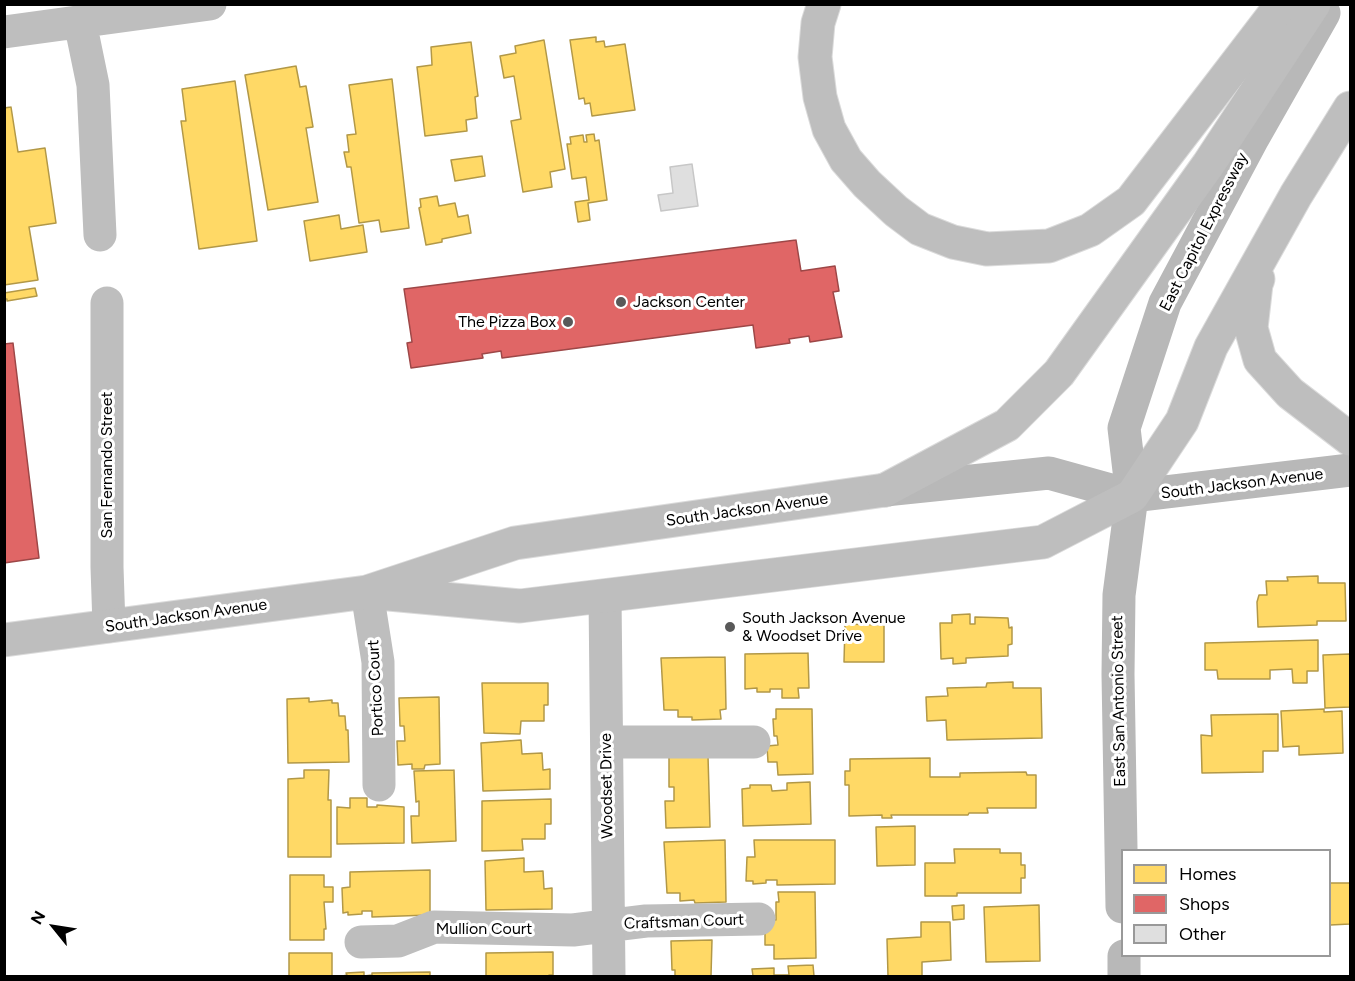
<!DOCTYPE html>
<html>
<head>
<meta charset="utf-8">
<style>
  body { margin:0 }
  #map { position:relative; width:1355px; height:981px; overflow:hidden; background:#fff; font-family:Figtree,sans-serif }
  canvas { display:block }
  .frame { position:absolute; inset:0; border:6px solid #000; pointer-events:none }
  .legend { position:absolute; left:1121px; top:849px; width:210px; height:108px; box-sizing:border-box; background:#fff; border:2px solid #999; margin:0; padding:8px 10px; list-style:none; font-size:18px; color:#000 }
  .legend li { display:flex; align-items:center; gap:12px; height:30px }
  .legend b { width:30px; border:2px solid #999 }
  .north { position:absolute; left:24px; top:897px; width:60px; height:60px; -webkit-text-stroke:4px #fff; paint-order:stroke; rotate:300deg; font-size:16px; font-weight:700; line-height:24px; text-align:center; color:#000 }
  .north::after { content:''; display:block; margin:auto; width:21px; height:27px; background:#000; clip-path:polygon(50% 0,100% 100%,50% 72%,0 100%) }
</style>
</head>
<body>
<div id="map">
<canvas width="1355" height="981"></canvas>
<div class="frame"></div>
<ul class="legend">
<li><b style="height:16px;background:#ffd966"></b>Homes</li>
<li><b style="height:16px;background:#e06666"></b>Shops</li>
<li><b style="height:16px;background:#dfdfdf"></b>Other</li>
</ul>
<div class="north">N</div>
</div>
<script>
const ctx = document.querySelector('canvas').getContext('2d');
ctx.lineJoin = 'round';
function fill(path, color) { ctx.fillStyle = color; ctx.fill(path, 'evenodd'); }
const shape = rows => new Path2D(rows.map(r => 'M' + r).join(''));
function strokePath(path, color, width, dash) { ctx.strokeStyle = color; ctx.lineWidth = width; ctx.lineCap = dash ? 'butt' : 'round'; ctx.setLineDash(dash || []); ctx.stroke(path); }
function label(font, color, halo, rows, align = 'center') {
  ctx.font = font + ' Figtree,sans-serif'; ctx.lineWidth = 6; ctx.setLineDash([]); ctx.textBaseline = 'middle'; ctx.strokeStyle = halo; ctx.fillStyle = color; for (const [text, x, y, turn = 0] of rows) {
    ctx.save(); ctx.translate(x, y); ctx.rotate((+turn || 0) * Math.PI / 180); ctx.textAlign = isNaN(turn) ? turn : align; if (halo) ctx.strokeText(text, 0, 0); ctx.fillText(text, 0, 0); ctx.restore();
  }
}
const homes = shape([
  [596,37,596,42,604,41,605,47,625,44,635,110,592,116,590,103,585,104,584,98,579,99,570,40,596,37],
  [544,40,565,169,550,172,552,187,523,192,511,121,521,119,514,76,504,78,500,56,516,53,515,46,544,40],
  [471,42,478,96,475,97,477,118,466,120,467,131,425,136,417,67,432,65,431,47,471,42],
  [296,66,300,87,306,86,313,127,306,128,318,202,268,210,245,75,296,66],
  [392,79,409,228,381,232,379,220,359,223,351,167,347,167,344,152,349,152,347,135,356,134,349,85,392,79],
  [235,81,257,241,199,249,181,121,186,121,182,89,235,81],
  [11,107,18,152,45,148,56,223,29,227,38,280,4,285,4,108,11,107],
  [594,134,595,141,599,140,607,200,588,203,590,220,578,222,575,202,589,200,586,177,572,179,567,144,571,144,570,137,583,135,584,142,587,142,586,135,594,134],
  [482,156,485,176,455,181,451,160,482,156],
  [437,196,439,206,455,203,458,217,468,215,471,233,442,239,442,242,426,245,419,208,421,207,420,199,437,196],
  [339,215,341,229,363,225,367,252,310,261,304,221,339,215],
  [35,288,37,296,7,301,7,299,4,299,4,293,35,288],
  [1318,576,1318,583,1345,583,1346,621,1317,621,1317,625,1258,627,1257,602,1259,595,1267,595,1266,581,1288,581,1287,577,1318,576],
  [970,614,970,624,975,624,975,617,1008,618,1009,628,1012,627,1012,644,1008,645,1008,656,966,658,966,663,953,664,953,658,941,659,940,623,952,623,952,615,970,614],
  [845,624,884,625,884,662,844,662,845,624],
  [1318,640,1318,671,1307,671,1307,683,1293,683,1292,669,1270,670,1270,679,1218,679,1217,670,1205,670,1205,643,1318,640],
  [808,653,809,688,798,688,799,698,782,698,782,689,770,689,770,692,757,692,757,688,745,689,745,654,808,653],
  [1350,654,1350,707,1325,708,1323,655,1350,654],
  [725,657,726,709,720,710,721,719,692,720,692,717,678,717,678,710,664,710,661,658,725,657],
  [1013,682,1013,688,1041,688,1042,738,947,740,946,720,927,721,926,697,948,696,947,688,986,687,987,683,1013,682],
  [482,683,548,683,548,705,544,705,544,721,521,721,520,734,484,733,482,683],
  [439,697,440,764,425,765,424,769,412,769,412,764,398,765,397,741,405,741,404,726,400,726,399,698,439,697],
  [309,698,309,702,332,700,332,703,338,703,339,716,345,716,346,730,348,730,349,762,288,763,287,699,309,698],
  [776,709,812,709,813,774,778,775,777,762,768,762,767,746,778,745,777,736,774,736,773,719,776,719,776,709],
  [1324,709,1324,712,1342,711,1343,753,1299,755,1299,746,1283,747,1281,711,1324,709],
  [1278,714,1278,751,1263,751,1263,772,1202,773,1201,735,1212,736,1211,715,1278,714],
  [521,740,522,754,542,753,543,770,550,769,550,789,483,791,481,743,521,740],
  [708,756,710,827,666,828,665,801,674,801,674,787,669,787,669,757,708,756],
  [930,758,930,777,960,777,960,773,1026,772,1027,775,1036,775,1036,808,987,808,988,813,969,813,968,815,891,815,892,818,882,818,882,815,849,816,849,785,845,785,845,771,850,771,850,759,930,758],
  [304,770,329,770,328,800,331,800,331,857,288,857,288,779,304,778,304,770],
  [454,770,456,841,412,843,411,816,419,816,419,801,416,802,414,771,454,770],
  [810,782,811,824,743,826,742,789,750,788,750,785,771,785,772,791,787,790,787,783,810,782],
  [350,798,367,798,367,807,377,807,377,805,404,807,404,843,337,844,337,807,350,808,350,798],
  [551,799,551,824,545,824,545,839,522,839,523,850,482,851,482,801,551,799],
  [915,826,915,865,877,866,876,827,915,826],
  [725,840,726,902,695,903,694,900,680,901,680,893,667,893,664,842,725,840],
  [754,840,835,840,835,884,777,885,777,880,766,880,766,883,753,884,753,881,746,881,747,857,755,857,754,840],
  [954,849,1000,849,1000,853,1021,853,1021,865,1025,865,1025,878,1021,878,1021,893,957,893,957,896,925,896,925,863,955,863,954,849],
  [524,858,524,872,543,871,544,889,552,888,552,909,486,910,485,861,524,858],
  [430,870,430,915,372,917,372,911,362,911,362,914,348,915,348,912,343,913,342,888,350,887,350,872,430,870],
  [290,875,324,875,324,887,333,887,333,902,324,902,326,929,324,929,324,940,290,940,290,875],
  [1330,883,1350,883,1350,924,1330,925,1330,883],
  [778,892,815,892,816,958,774,959,774,945,765,945,765,931,769,919,776,920,776,902,779,902,778,892],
  [964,905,964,919,953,920,952,906,964,905],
  [1039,905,1040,961,986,962,984,907,1039,905],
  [921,922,950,922,951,960,922,962,922,976,888,976,887,939,921,937,921,922],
  [712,940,711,976,675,976,675,970,672,970,671,941,712,940],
  [553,952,553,975,549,975,549,976,486,976,486,953,553,952],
  [289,953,332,953,332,976,289,976,289,953],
  [813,965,814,976,753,976,752,969,774,968,774,975,789,975,788,966,813,965],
  [364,972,364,976,372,975,372,973,430,972,430,976,343,976,347,975,346,973,364,972]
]);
fill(homes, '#ffd966');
strokePath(homes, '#b29847', 1.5);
const shops = shape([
  [796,240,801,271,835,266,839,291,833,292,842,337,810,342,809,336,789,339,790,343,756,348,753,325,502,358,501,351,482,354,483,358,411,368,407,343,412,342,404,289,796,240],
  [13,343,39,558,4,563,4,344,13,343]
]);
fill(shops, '#e06666');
strokePath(shops, '#9d4747', 1.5);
const building = shape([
  [692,164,698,206,661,211,658,195,673,193,670,167,692,164]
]);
fill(building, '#dfdfdf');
strokePath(building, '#c7c7c7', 1.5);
const primary = shape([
  [1258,279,1256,284,1251,328,1260,360,1290,393,1350,439],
  [367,592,520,606,1043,542,1132,496,1182,421,1211,347,1296,195,1350,108],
  [4,640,367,592,515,543,885,490]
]);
const trunk = shape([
  [885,490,1007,425,1059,373,1208,165,1314,4]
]);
const motorway = shape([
  [824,4,818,23,815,57,820,97,829,129,846,160,867,184,896,211,920,229,953,242,987,249,1049,246,1090,230,1131,201,1282,4]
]);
strokePath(primary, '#dbdbdb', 35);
strokePath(trunk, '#dbdbdb', 35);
strokePath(motorway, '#dbdbdb', 35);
strokePath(shape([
  [80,22,93,85,100,235],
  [4,32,210,4],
  [107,303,107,567,109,626],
  [367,592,378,662,379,785],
  [605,596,609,976],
  [607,742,754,742],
  [361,942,398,941,434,927,573,930,646,921,759,919]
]), '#bebebe', 33);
strokePath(shape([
  [885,490,1049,473,1132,496,1350,470],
  [1122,907,1118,674,1119,595,1132,496,1124,428,1165,303,1253,138,1324,13],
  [1124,956,1124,976]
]), '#b8b8b8', 33);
strokePath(primary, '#bebebe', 33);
strokePath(trunk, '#bebebe', 33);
strokePath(motorway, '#bebebe', 33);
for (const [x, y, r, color] of [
  [621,302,6,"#595959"],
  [568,322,6,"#595959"],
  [730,627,6,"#595959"]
]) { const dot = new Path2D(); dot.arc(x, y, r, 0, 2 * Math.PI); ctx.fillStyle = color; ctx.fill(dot); strokePath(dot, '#fff', 2); }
label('16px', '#000', '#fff', [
  ["East Capitol Expressway",1204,232,-63],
  ["San Fernando Street",107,465,-90],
  ["South Jackson Avenue",1242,484,-7],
  ["South Jackson Avenue",747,510,-8],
  ["South Jackson Avenue",186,616,-8],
  ["Portico Court",376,688,-93],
  ["East San Antonio Street",1119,701,-91],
  ["Woodset Drive",607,786,-91],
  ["Craftsman Court",684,922,-2],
  ["Mullion Court",484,929]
]);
label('16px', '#000', '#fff', [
  ["Jackson Center",633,302],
  ["The Pizza Box",556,322,"right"],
  ["South Jackson Avenue",742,618],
  ["& Woodset Drive",742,636]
], 'left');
</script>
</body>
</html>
